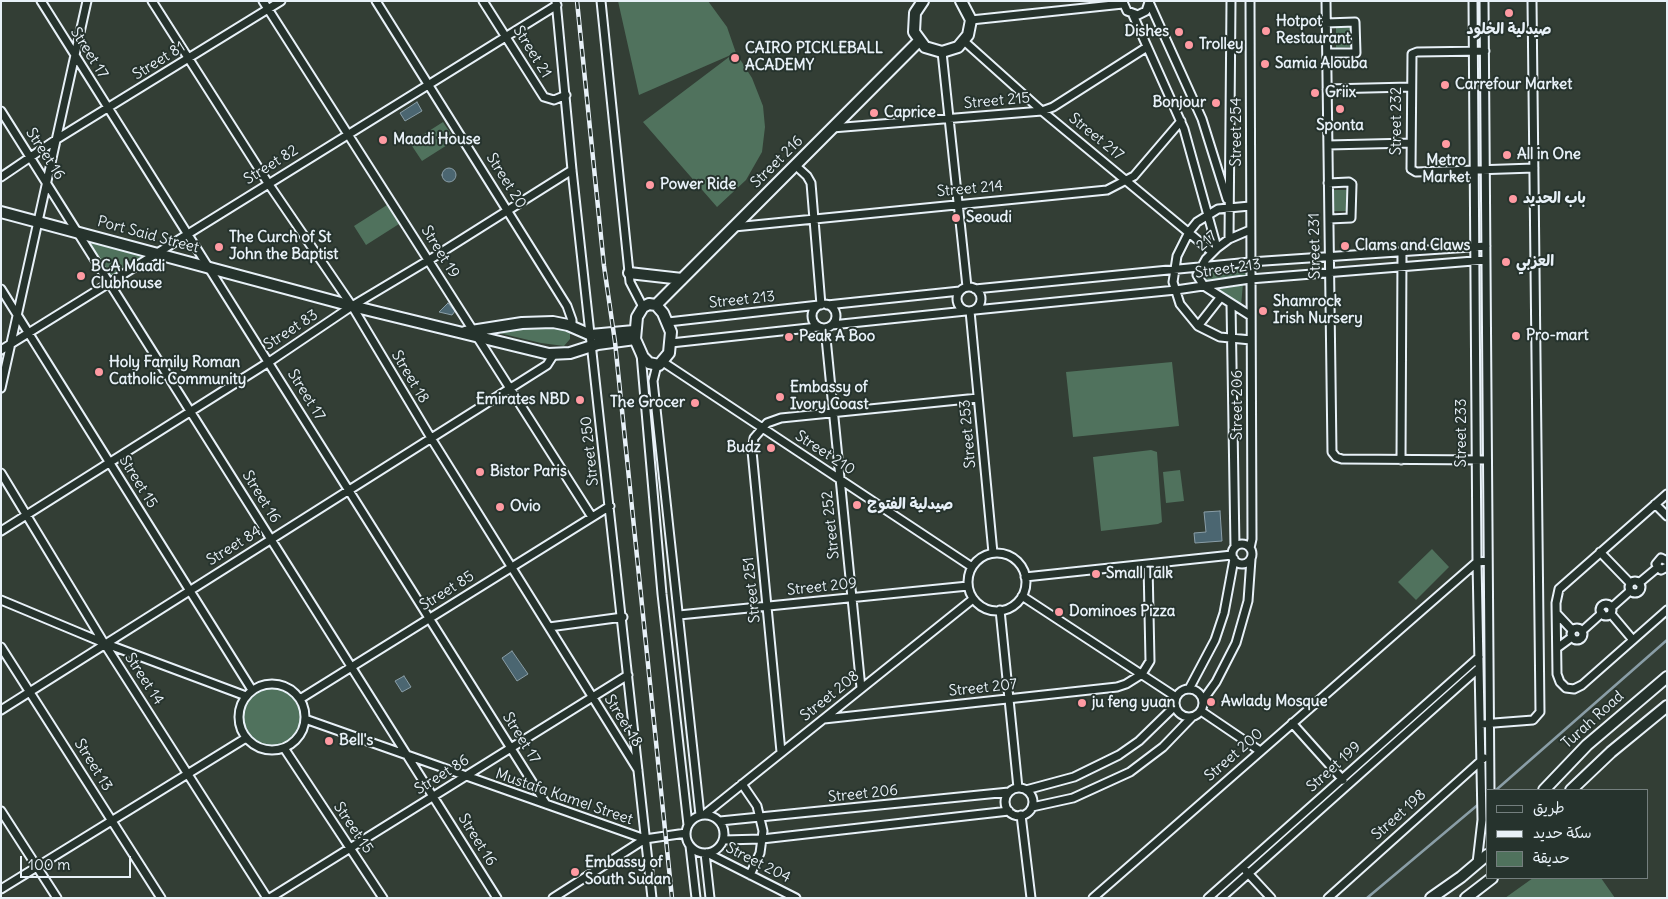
<!DOCTYPE html>
<html>
<head>
<meta charset="utf-8">
<style>
  body { margin:0 }
  #map { position:relative; width:1668px; height:899px; overflow:hidden; background:#333e35; font-family:Delius,"Playpen Sans Arabic",sans-serif }
  canvas { display:block }
  .frame { position:absolute; inset:0; border:2px solid #e8f1f8; pointer-events:none }
  .legend { position:absolute; left:1486px; top:789px; width:162px; height:90px; box-sizing:border-box; background:#26332d; border:1px solid #747f7e; margin:0; padding:6px 9px; list-style:none; font-size:15px; color:#e8f1f8 }
  .legend li { display:flex; align-items:center; gap:10px; height:25px }
  .legend b { width:25px; border:1px solid #747f7e }
  .scale { position:absolute; left:20px; top:856px; width:111px; height:22px; box-sizing:border-box; border:2px solid #e8f1f8; border-top:0; padding-left:6px; font-size:15px; line-height:18px; white-space:nowrap; color:#e8f1f8; -webkit-text-stroke:4px #26332d; paint-order:stroke }
</style>
</head>
<body>
<div id="map">
<canvas width="1668" height="899"></canvas>
<div class="frame"></div>
<ul class="legend">
<li><b style="height:6px;background:#26332d"></b>طريق</li>
<li><b style="height:6px;background:#e8f1f8"></b>سكة حديد</li>
<li><b style="height:14px;background:#50725d"></b>حديقة</li>
</ul>
<div class="scale">100 m</div>
</div>
<script>
const ctx = document.querySelector('canvas').getContext('2d');
ctx.lineJoin = 'round';
function fill(path, color) { ctx.fillStyle = color; ctx.fill(path, 'evenodd'); }
const shape = rows => new Path2D(rows.map(r => 'M' + r).join(''));
function strokePath(path, color, width, dash) { ctx.strokeStyle = color; ctx.lineWidth = width; ctx.lineCap = dash ? 'butt' : 'round'; ctx.setLineDash(dash || []); ctx.stroke(path); }
function label(font, color, halo, rows, align = 'center') {
  ctx.font = font + ' Delius,"Playpen Sans Arabic",sans-serif'; ctx.lineWidth = 4; ctx.setLineDash([]); ctx.textBaseline = 'middle'; ctx.strokeStyle = halo; ctx.fillStyle = color; for (const [text, x, y, turn = 0] of rows) {
    ctx.save(); ctx.translate(x, y); ctx.rotate((+turn || 0) * Math.PI / 180); ctx.textAlign = isNaN(turn) ? turn : align; if (halo) ctx.strokeText(text, 0, 0); ctx.fillText(text, 0, 0); ctx.restore();
  }
}
fill(shape([
  [618,1,708,1,727,27,736,53,752,78,763,106,765,127,762,152,746,180,717,207,643,122,733,54,639,95],
  [1336,26,1354,26,1354,47,1336,48],
  [443,122,455,140,422,161,410,143],
  [1331,190,1349,190,1349,211,1331,211],
  [387,205,399,224,366,245,354,226],
  [86,237,149,254,110,277],
  [1247,265,1247,277,1204,284,1200,277,1202,268],
  [1243,283,1241,306,1209,287],
  [545,325,563,327,570,333,570,339,564,346,541,343,495,332],
  [1172,362,1179,426,1073,437,1066,372],
  [1151,450,1157,452,1162,522,1158,524,1101,531,1093,457],
  [1180,470,1184,501,1166,503,1163,472],
  [1432,549,1449,567,1416,600,1398,582],
  '242 716a30 30 0 1 1 60 0a30 30 0 1 1-60 0Z',
  [1533,878,1601,878,1615,898,1505,898]
]), '#50725d');
const water = shape([
  [417,102,422,111,405,121,400,113,417,102],
  '442 175a7 7 0 1 1 14 0a7 7 0 1 1-14 0Z',
  [448,303,455,311,452,315,439,312,448,303],
  [1220,511,1222,541,1195,543,1194,533,1206,532,1204,512,1220,511],
  [512,651,528,674,517,681,502,658,512,651],
  [404,676,411,687,402,692,395,681,404,676]
]);
fill(water, '#4b6671');
strokePath(water, '#8a9ea7', 1);
strokePath(shape([
  [1496,790,1667,640],
  [1367,898,1480,803]
]), '#8a9ea7', 2.5);
const minor = shape([
  [41,1,546,804],
  [152,1,268,183,352,306,431,438,638,770],
  [263,1,592,517],
  [376,1,567,306,572,320,572,327],
  [483,1,544,97,554,100,566,95],
  [556,1,572,170,652,898],
  [601,1,630,282,643,307],
  [1326,1,1332,452,1336,457,1342,459,1487,460],
  [1473,1,1477,562,1482,820,1477,863],
  [1484,1,1490,790],
  [1123,2,1127,11,1138,15,1146,11,1149,2],
  [1149,2,1202,119,1227,199],
  [1133,15,1184,129,1217,248],
  [971,20,1123,4],
  [1326,23,1355,22,1356,53,1327,53],
  [964,41,1042,111,1212,252],
  [1485,51,1417,52,1412,54,1411,169,1416,172,1534,168],
  [942,52,967,287],
  [1327,89,1410,87],
  [1,111,497,898],
  [832,128,1042,111,1053,107,1147,47],
  [1328,145,1411,143],
  [795,165,807,176,811,183,821,305],
  [1,177,57,139,281,1],
  [1328,183,1349,182,1352,184,1351,218,1329,219],
  [1250,206,1218,209,1197,222,1189,232,1177,256,1173,282,1180,304,1198,326,1220,337,1251,340],
  [734,227,1107,190,1134,176,1181,121],
  [1250,230,1229,239,1217,248,1206,259,1197,275,1204,286,1251,316],
  [1229,239,1231,1],
  '957 299a12 12 0 1 1 24 0a12 12 0 1 1-24 0Z',
  [1,289,252,690],
  [975,289,1250,262,1486,246],
  [1231,304,1235,547],
  '812 316a12 12 0 1 1 24 0a12 12 0 1 1-24 0Z',
  [827,305,960,291],
  [975,310,1176,290,1250,279,1486,260],
  [970,311,993,553],
  [668,322,819,305],
  [832,325,966,311],
  [1198,326,1220,298],
  [825,328,861,688],
  [671,343,818,327],
  [1,350,557,5],
  [641,354,662,594,688,825],
  [663,362,972,567],
  [657,365,653,381,700,815],
  [1,388,87,1],
  [1401,460,1402,252],
  [1,473,104,643,267,898],
  [1667,494,1559,589,1556,603,1557,674,1560,682,1566,688,1574,689,1582,685,1667,610],
  [1655,504,1667,516],
  [1,531,269,362,352,306,429,260,572,170],
  '1232 554a10 10 0 1 1 20 0a10 10 0 1 1-20 0Z',
  [1250,548,1252,539,1250,1],
  [1600,552,1630,583],
  '968 582a29 29 0 1 1 58 0a29 29 0 1 1-58 0Z',
  [1667,561,1661,558,1656,564,1661,570,1667,567],
  [1025,577,1232,555],
  '1629 587a6 6 0 1 1 12 0a6 6 0 1 1-12 0Z',
  [1639,583,1657,568],
  [1022,596,1176,697],
  [1,600,104,643,246,696],
  '1600 610a6 6 0 1 1 12 0a6 6 0 1 1-12 0Z',
  [1612,607,1630,591],
  [1000,610,1018,788],
  [1557,614,1572,630],
  [1611,614,1633,640],
  [679,615,968,586],
  [549,627,623,617],
  '1571 634a6 6 0 1 1 12 0a6 6 0 1 1-12 0Z',
  [1582,631,1602,613],
  [1,647,161,898],
  [1557,648,1572,637],
  '239 717a33 33 0 1 1 66 0a33 33 0 1 1-66 0Z',
  '1175 703a14 14 0 1 1 28 0a14 14 0 1 1-28 0Z',
  [1189,689,1215,640,1224,613,1234,559],
  [300,699,610,506],
  [1203,700,1216,682,1236,643,1248,601,1251,559],
  [1,710,547,365,554,354],
  [1201,711,1260,751],
  [305,719,645,839],
  [824,719,1117,687,1126,684,1142,674,1150,661,1148,564],
  [1292,723,1343,780],
  [1481,724,1533,720,1540,712,1532,1],
  [284,748,383,898],
  [781,752,752,451,754,438,767,423,781,418,978,398],
  [742,784,757,806,763,831,760,853,750,875],
  '1005 802a14 14 0 1 1 28 0a14 14 0 1 1-28 0Z',
  [1026,790,1074,777,1119,755,1139,741,1175,706],
  [1032,807,1073,798,1130,772,1163,747,1192,717],
  [1,811,57,898],
  [705,814,973,599],
  '686 834a19 19 0 1 1 38 0a19 19 0 1 1-38 0Z',
  [1021,815,1031,898],
  [720,821,1009,792],
  [723,840,762,839,1009,811],
  [690,846,696,898],
  [705,853,710,898],
  [707,853,796,898],
  [1246,871,1271,898],
  [1,889,246,738],
  [270,898,628,675],
  [553,898,645,839,686,833],
  [1093,898,1477,562,1488,561],
  [1208,898,1479,657],
  [1221,898,1479,668],
  [1328,898,1484,758]
]);
const secondary = shape([
  [923,1,915,13,914,32,925,47,942,52,958,47,968,35,971,20,961,1],
  [1,212,352,306,549,354,570,353,598,344,635,339],
  [629,273,682,279],
  [649,304,656,305,663,313,671,332,669,353,659,365,649,363,643,357,635,339,637,317,643,307,649,304],
  [656,305,919,41],
  [465,332,522,323,553,322,568,325,591,335,634,331],
  [1544,790,1587,745,1667,677],
  [1571,790,1611,752,1667,706],
  [1431,898,1461,877,1487,855],
  [1466,898,1492,878]
]);
strokePath(minor, '#e8f1f8', 11);
strokePath(secondary, '#e8f1f8', 14);
strokePath(minor, '#26332d', 7);
strokePath(secondary, '#26332d', 10);
const rail = shape([
  [577,1,604,266,615,342,672,898]
]);
strokePath(rail, '#e8f1f8', 4.5);
strokePath(rail, '#26332d', 2.5, [8]);
for (const [x, y, r, color] of [
  [1509,13,5,"#ff9aa2"],
  [1266,31,5,"#ff9aa2"],
  [1179,32,5,"#ff9aa2"],
  [1189,45,5,"#ff9aa2"],
  [735,58,5,"#ff9aa2"],
  [1265,64,5,"#ff9aa2"],
  [1445,85,5,"#ff9aa2"],
  [1315,93,5,"#ff9aa2"],
  [1216,103,5,"#ff9aa2"],
  [1340,109,5,"#ff9aa2"],
  [874,113,5,"#ff9aa2"],
  [383,140,5,"#ff9aa2"],
  [1446,144,5,"#ff9aa2"],
  [1507,155,5,"#ff9aa2"],
  [650,185,5,"#ff9aa2"],
  [1513,199,5,"#ff9aa2"],
  [956,218,5,"#ff9aa2"],
  [1345,246,5,"#ff9aa2"],
  [219,247,5,"#ff9aa2"],
  [1506,262,5,"#ff9aa2"],
  [81,276,5,"#ff9aa2"],
  [1263,311,5,"#ff9aa2"],
  [1516,336,5,"#ff9aa2"],
  [789,337,5,"#ff9aa2"],
  [99,372,5,"#ff9aa2"],
  [780,397,5,"#ff9aa2"],
  [580,400,5,"#ff9aa2"],
  [695,403,5,"#ff9aa2"],
  [771,448,5,"#ff9aa2"],
  [480,472,5,"#ff9aa2"],
  [857,505,5,"#ff9aa2"],
  [500,507,5,"#ff9aa2"],
  [1096,574,5,"#ff9aa2"],
  [1059,612,5,"#ff9aa2"],
  [1211,702,5,"#ff9aa2"],
  [1082,703,5,"#ff9aa2"],
  [329,741,5,"#ff9aa2"],
  [575,872,5,"#ff9aa2"]
]) { const dot = new Path2D(); dot.arc(x, y, r, 0, 2 * Math.PI); ctx.fillStyle = color; ctx.fill(dot); strokePath(dot, '#26332d', 2); }
label('bold 15px', '#e8f1f8', '#26332d', [
  ["Hotpot",1276,22],
  ["Restaurant",1276,39],
  ["صيدلية الخلود",1509,30,"center"],
  ["Dishes",1169,32,"right"],
  ["Trolley",1199,45],
  ["CAIRO PICKLEBALL",745,49],
  ["ACADEMY",745,66],
  ["Samia Alouba",1275,64],
  ["Carrefour Market",1455,85],
  ["Griix",1325,93],
  ["Bonjour",1206,103,"right"],
  ["Caprice",884,113],
  ["Sponta",1340,126,"center"],
  ["Maadi House",393,140],
  ["All in One",1517,155],
  ["Metro",1446,161,"center"],
  ["Market",1446,178,"center"],
  ["Power Ride",660,185],
  ["باب الحديد",1523,199],
  ["Seoudi",966,218],
  ["The Curch of St",229,238],
  ["John the Baptist",229,255],
  ["Clams and Claws",1355,246],
  ["العزبي",1516,262],
  ["BCA Maadi",91,267],
  ["Clubhouse",91,284],
  ["Shamrock",1273,302],
  ["Irish Nursery",1273,319],
  ["Pro-mart",1526,336],
  ["Peak A Boo",799,337],
  ["Holy Family Roman",109,363],
  ["Catholic Community",109,380],
  ["Embassy of",790,388],
  ["Ivory Coast",790,405],
  ["Emirates NBD",570,400,"right"],
  ["The Grocer",685,403,"right"],
  ["Budz",761,448,"right"],
  ["Bistor Paris",490,472],
  ["صيدلية الفتوح",867,505],
  ["Ovio",510,507],
  ["Small Talk",1106,574],
  ["Dominoes Pizza",1069,612],
  ["Awlady Mosque",1221,702],
  ["ju feng yuan",1092,703],
  ["Bell's",339,741],
  ["Embassy of",585,863],
  ["South Sudan",585,880]
], 'left');
label('15px', '#e8f1f8', '#26332d', [
  ["Street 21",532,52,58],
  ["Street 17",89,53,58],
  ["Street 81",159,61,-32],
  ["Street 215",997,101,-5],
  ["Street 232",1397,121,-90],
  ["Street 254",1237,132,-90],
  ["Street 217",1096,137,39],
  ["Street 16",45,154,57],
  ["Street 216",777,162,-45],
  ["Street 82",271,165,-32],
  ["Street 20",506,181,58],
  ["Street 214",970,189,-5],
  ["Port Said Street",148,235,15],
  ["217",1207,241,-42],
  ["Street 231",1315,246,-91],
  ["Street 19",440,252,58],
  ["Street 213",1228,269,-8],
  ["Street 213",742,300,-6],
  ["Street 83",291,330,-33],
  ["Street 18",410,377,59],
  ["Street 17",306,395,58],
  ["Street 206",1238,405,-90],
  ["Street 233",1462,433,-90],
  ["Street 253",968,434,-95],
  ["Street 250",590,451,-96],
  ["Street 210",825,453,33],
  ["Street 15",138,482,58],
  ["Street 16",261,497,58],
  ["Street 252",831,525,-96],
  ["Street 84",234,546,-32],
  ["Street 209",822,587,-6],
  ["Street 251",752,590,-96],
  ["Street 85",447,591,-32],
  ["Street 14",144,679,57],
  ["Street 207",983,688,-6],
  ["Street 208",830,696,-39],
  ["Turah Road",1593,720,-42],
  ["Street 18",623,721,58],
  ["Street 17",521,738,58],
  ["Street 200",1234,755,-41],
  ["Street 13",93,765,58],
  ["Street 199",1334,767,-42],
  ["Street 86",442,775,-32],
  ["Street 206",863,794,-6],
  ["Mustafa Kamel Street",564,797,19],
  ["Street 198",1399,815,-42],
  ["Street 15",353,828,56],
  ["Street 16",477,840,58],
  ["Street 204",758,863,27]
]);
</script>
</body>
</html>
